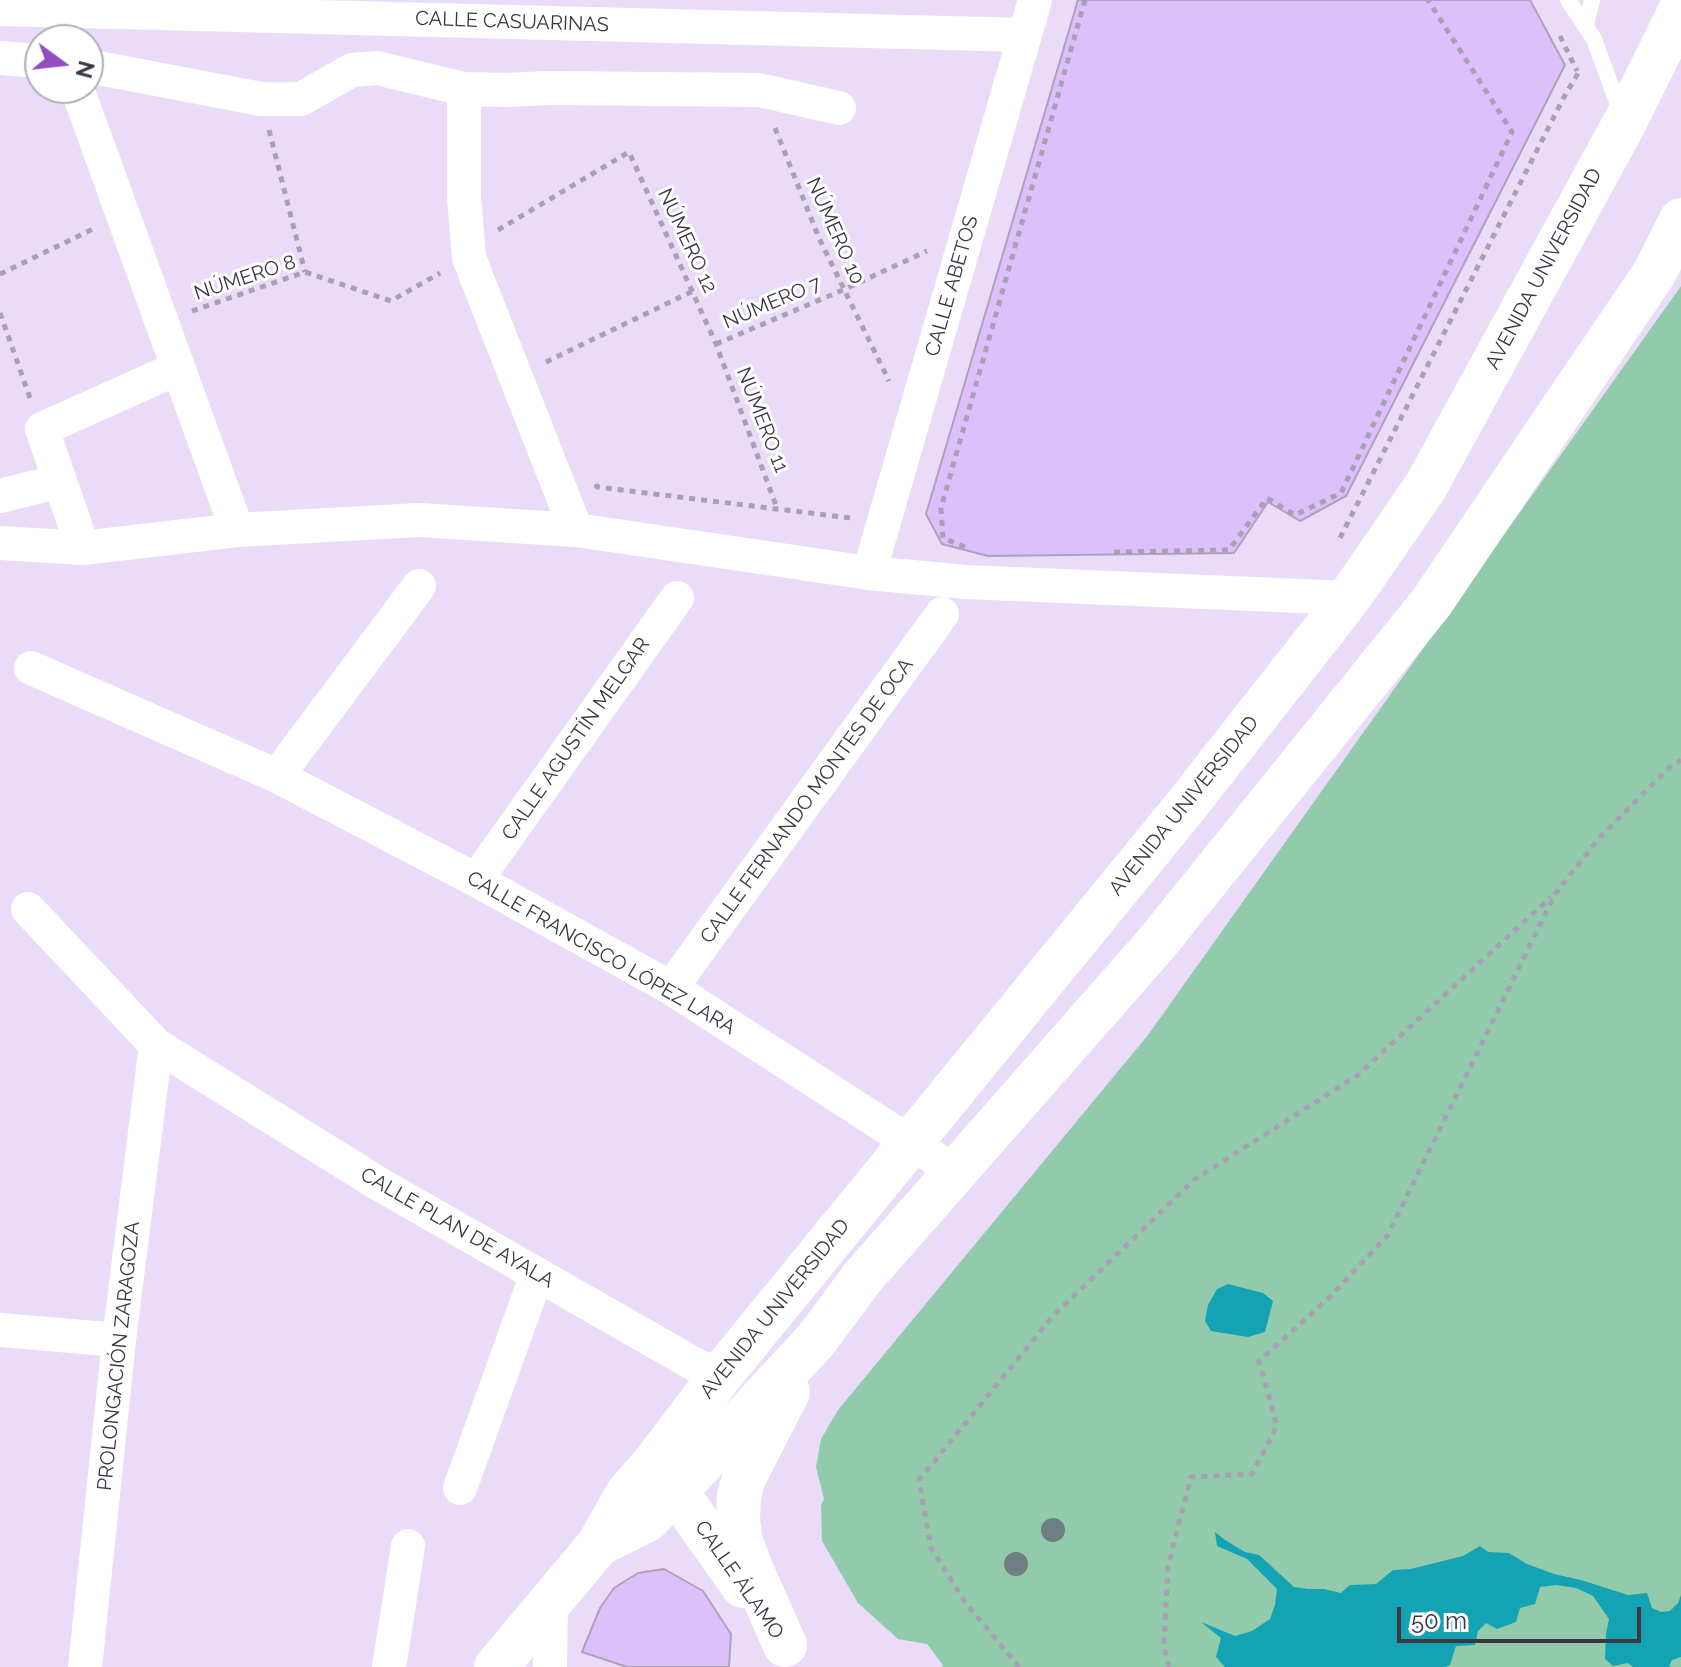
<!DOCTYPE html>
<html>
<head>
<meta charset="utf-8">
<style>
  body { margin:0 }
  #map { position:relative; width:1681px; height:1667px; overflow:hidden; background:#eadcf9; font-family:Raleway,sans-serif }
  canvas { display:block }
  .north { position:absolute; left:24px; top:24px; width:80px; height:80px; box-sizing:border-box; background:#fff; border:2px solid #b1afb3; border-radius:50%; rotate:105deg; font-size:22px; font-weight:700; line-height:32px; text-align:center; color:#3c3742 }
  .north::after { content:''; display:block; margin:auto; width:28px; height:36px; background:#914ec2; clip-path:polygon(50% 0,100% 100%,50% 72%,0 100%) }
  .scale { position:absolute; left:1397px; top:1607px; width:244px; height:36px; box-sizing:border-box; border:4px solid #3c3742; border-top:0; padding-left:10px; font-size:24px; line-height:28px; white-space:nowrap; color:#3c3742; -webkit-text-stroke:6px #fff; paint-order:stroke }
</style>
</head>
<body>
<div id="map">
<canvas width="1681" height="1667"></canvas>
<div class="north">N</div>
<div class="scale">50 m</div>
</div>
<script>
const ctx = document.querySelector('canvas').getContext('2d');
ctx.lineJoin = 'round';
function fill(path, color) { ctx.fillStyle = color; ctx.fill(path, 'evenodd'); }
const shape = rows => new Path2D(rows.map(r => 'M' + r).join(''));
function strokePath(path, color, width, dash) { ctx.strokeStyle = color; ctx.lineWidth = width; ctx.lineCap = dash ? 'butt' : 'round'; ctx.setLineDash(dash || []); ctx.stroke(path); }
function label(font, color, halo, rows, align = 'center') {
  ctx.font = font + ' Raleway,sans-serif'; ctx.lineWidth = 6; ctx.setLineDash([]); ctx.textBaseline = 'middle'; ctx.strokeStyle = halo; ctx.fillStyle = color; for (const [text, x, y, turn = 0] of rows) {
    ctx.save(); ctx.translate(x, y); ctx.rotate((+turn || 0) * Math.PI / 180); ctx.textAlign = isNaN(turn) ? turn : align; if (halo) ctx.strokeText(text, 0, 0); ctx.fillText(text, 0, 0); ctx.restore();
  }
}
fill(shape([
  [1681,286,1681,1667,942,1667,943,1665,927,1644,898,1639,858,1603,822,1541,821,1505,824,1499,816,1467,821,1439,838,1410,1148,1035]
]), '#92cbac');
fill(shape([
  [1228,1284,1263,1293,1273,1301,1265,1332,1248,1337,1211,1331,1205,1321,1208,1305,1217,1289],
  [1215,1532,1225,1540,1245,1552,1259,1555,1294,1587,1308,1589,1324,1589,1341,1593,1350,1585,1376,1584,1393,1570,1411,1569,1463,1556,1480,1546,1488,1552,1509,1553,1527,1564,1554,1574,1581,1580,1628,1595,1647,1593,1652,1608,1661,1612,1670,1611,1678,1603,1681,1595,1681,1657,1672,1660,1669,1666,1672,1667,1633,1667,1628,1663,1613,1666,1605,1659,1606,1634,1609,1619,1593,1596,1576,1588,1556,1585,1540,1587,1535,1604,1520,1608,1516,1622,1497,1629,1486,1623,1478,1631,1475,1645,1456,1646,1450,1665,1446,1667,1225,1667,1216,1657,1221,1638,1201,1622,1235,1636,1252,1631,1270,1619,1275,1605,1277,1589,1247,1559,1217,1546]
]), '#13a3b2');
const building = shape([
  [1078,0,1530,0,1565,65,1346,496,1300,521,1268,502,1234,553,988,556,942,544,926,514,1078,0],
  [664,1569,703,1591,731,1634,729,1667,627,1667,582,1652,600,1608,614,1588,638,1573,664,1569]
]);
fill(building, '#dcbffb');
strokePath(building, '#aea1bc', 2);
strokePath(shape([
  [1560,36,1577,71],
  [775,128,819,238,889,381],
  [269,130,305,272],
  [498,230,629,152,716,344,777,508],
  [0,274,93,229],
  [192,311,305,272,391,301,440,273],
  [0,313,30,398],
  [716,344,843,290,927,251],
  [546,362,693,291],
  [596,484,597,487,851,518],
  [1340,538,1564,97,1580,70],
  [965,547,943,538,941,508,1085,0],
  [1114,552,1229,550,1267,498,1295,515,1341,493,1512,132,1428,0],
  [1019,1667,965,1602,931,1548,919,1480,1053,1316,1194,1180,1358,1075,1551,897],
  [1169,1667,1164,1645,1168,1566,1191,1477,1252,1474,1277,1426,1259,1361,1328,1299,1388,1235,1555,894,1600,837,1670,767,1681,760]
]), '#aaa0b6', 5, [6, 6]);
strokePath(shape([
  [1568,0,1594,39,1621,113],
  [1586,25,1592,0]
]), '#fff', 16);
strokePath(shape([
  [0,9,1025,35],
  [0,58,40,61],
  [88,66,261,99,301,99,352,70,377,68,464,89,507,90,549,88,759,90,839,108],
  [77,88,237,530],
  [464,89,464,197,469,258,576,530],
  [0,496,60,481],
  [0,543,83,548,237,530,419,520,576,530,869,573,966,582,1349,598],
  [83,548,42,429,178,368],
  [869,573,1035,0],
  [31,668,277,776,476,880,671,988,956,1172],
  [277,776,419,586],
  [476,880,677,598],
  [28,909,156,1045,379,1184,694,1364,720,1376],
  [671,988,942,614],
  [0,1330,119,1340],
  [460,1488,537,1274],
  [85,1667,119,1340,156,1045],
  [389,1667,408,1546],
  [550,1667,551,1601]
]), '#fff', 34);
strokePath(shape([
  [660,1469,743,1586],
  [599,1544,647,1520,676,1491,816,1340,862,1278,1155,945,1431,603,1655,272,1681,220],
  [785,1645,750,1566,740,1539,738,1518,739,1495,744,1478,788,1392],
  [496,1667,599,1544,627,1494,655,1462,720,1376,1185,807,1349,598,1426,486,1625,122,1681,9]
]), '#fff', 44);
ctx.fillStyle = '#6f7e82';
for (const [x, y] of [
  [1053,1530],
  [1016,1564]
]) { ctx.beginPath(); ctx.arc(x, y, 12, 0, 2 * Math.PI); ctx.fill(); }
label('20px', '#3c3742', '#fff', [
  ["CALLE CASUARINAS",512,22,2],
  ["NÚMERO 10",835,231,66],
  ["NÚMERO 12",687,241,65],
  ["AVENIDA UNIVERSIDAD",1544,269,-62],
  ["NÚMERO 8",245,278,-18],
  ["CALLE ABETOS",952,286,-74],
  ["NÚMERO 7",772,303,-23],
  ["NÚMERO 11",762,420,69],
  ["CALLE AGUSTÍN MELGAR",576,739,-55],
  ["CALLE FERNANDO MONTES DE OCA",807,801,-54],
  ["AVENIDA UNIVERSIDAD",1184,806,-51],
  ["CALLE FRANCISCO LÓPEZ LARA",601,953,30],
  ["CALLE PLAN DE AYALA",457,1228,30],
  ["AVENIDA UNIVERSIDAD",775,1309,-51],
  ["PROLONGACIÓN ZARAGOZA",119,1356,-84],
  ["CALLE ÁLAMO",739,1580,55]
]);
</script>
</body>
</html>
